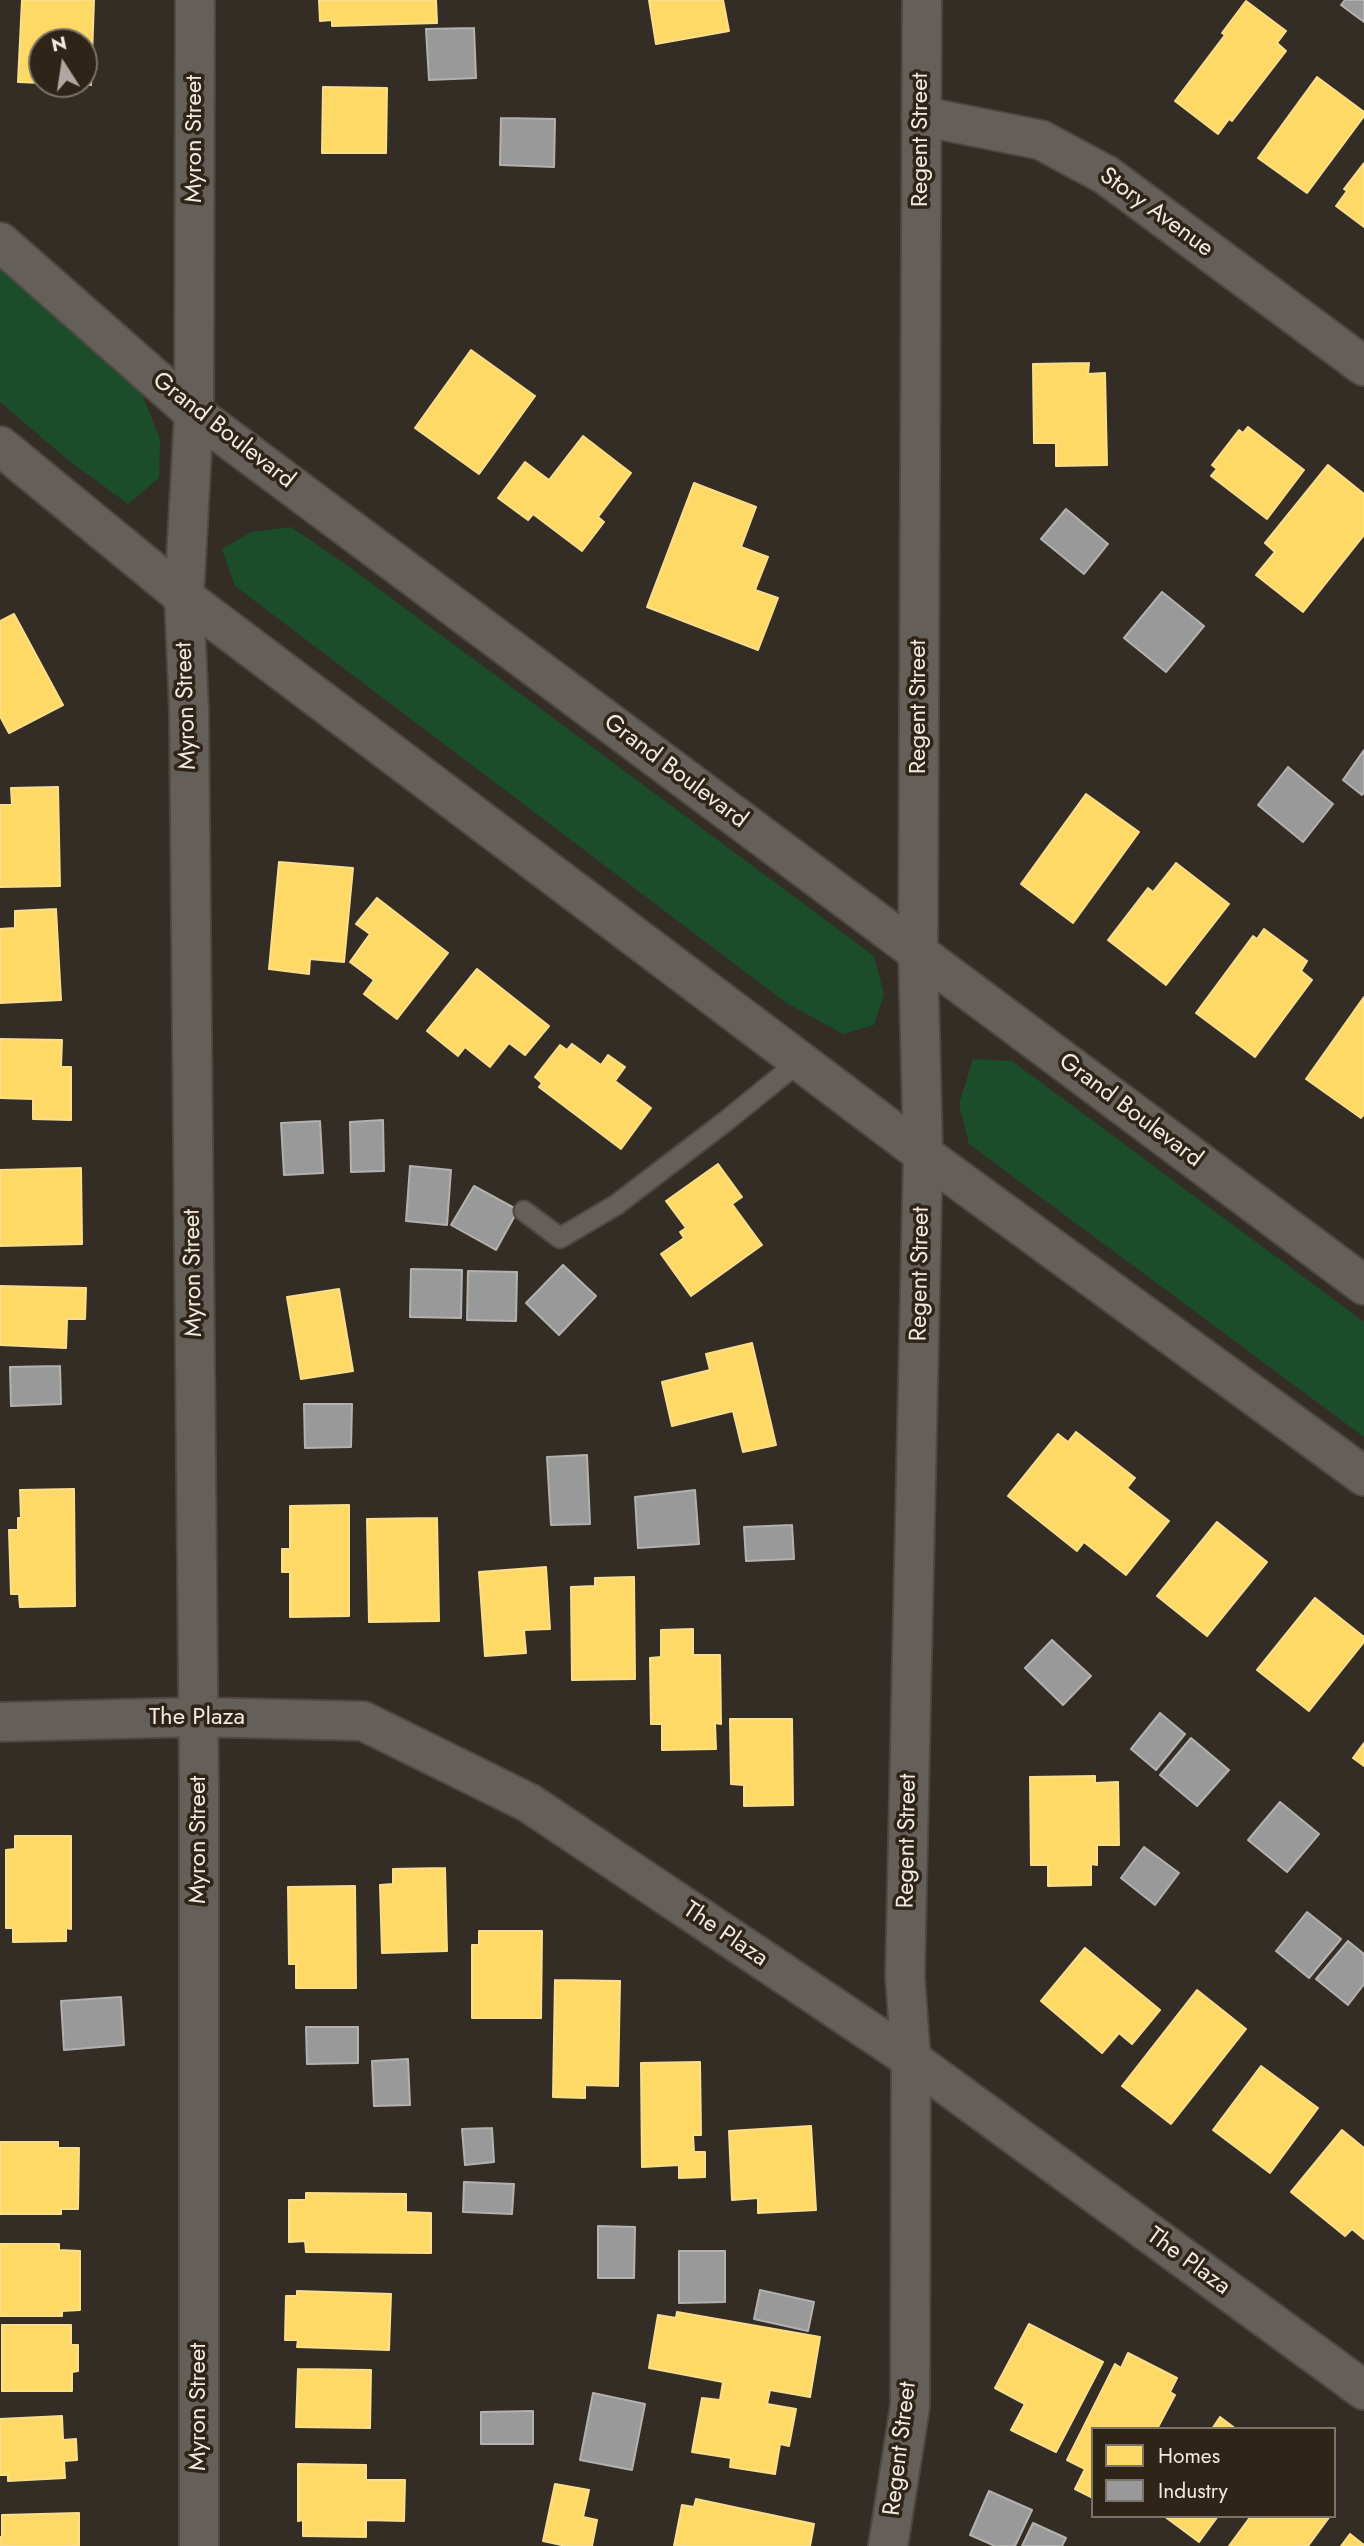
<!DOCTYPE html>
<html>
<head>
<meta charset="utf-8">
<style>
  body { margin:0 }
  #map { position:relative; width:1364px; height:2546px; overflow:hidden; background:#332d26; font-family:Jost,sans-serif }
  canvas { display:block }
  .legend { position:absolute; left:1091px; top:2427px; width:245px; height:91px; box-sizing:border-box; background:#2e2417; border:2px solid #7c7368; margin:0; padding:9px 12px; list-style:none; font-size:21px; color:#f1eae2 }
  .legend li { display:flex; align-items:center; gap:14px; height:35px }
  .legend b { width:35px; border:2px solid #7c7368 }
  .north { position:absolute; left:28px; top:28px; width:70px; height:70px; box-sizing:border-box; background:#2e2417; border:2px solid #7c7368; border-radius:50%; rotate:348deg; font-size:19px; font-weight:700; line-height:28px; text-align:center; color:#f1eae2 }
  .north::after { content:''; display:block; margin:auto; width:24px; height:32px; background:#aea8a0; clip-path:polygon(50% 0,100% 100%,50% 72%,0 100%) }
</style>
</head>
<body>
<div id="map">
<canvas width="1364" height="2546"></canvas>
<ul class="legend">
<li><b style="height:19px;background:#ffd966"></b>Homes</li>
<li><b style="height:19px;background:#999"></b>Industry</li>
</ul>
<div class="north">N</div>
</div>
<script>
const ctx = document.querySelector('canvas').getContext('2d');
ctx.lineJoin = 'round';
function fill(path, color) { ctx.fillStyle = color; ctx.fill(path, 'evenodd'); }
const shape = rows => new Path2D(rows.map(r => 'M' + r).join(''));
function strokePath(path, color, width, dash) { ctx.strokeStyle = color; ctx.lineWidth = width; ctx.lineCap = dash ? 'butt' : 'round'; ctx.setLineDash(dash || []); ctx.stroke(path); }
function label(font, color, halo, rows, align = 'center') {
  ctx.font = font + ' Jost,sans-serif'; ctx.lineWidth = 7; ctx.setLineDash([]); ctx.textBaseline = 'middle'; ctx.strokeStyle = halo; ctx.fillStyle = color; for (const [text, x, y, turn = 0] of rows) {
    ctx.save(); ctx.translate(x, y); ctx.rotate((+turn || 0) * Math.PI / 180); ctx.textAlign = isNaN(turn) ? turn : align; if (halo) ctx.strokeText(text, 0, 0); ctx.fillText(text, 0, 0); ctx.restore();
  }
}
fill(shape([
  [0,266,141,391,160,439,159,478,128,504,68,460,0,402],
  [291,527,348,566,874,956,884,994,874,1025,843,1034,785,1002,235,586,222,549,251,532],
  [973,1059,1012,1061,1364,1322,1364,1437,969,1144,959,1104]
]), '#1b4d2a');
const homes = shape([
  [22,0,94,0,91,85,57,84,84,84,84,42,42,42,42,83,18,82,22,0],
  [319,0,436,0,437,23,332,26,332,20,320,21,319,0],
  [649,0,723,0,729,31,656,44,649,0],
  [1246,1,1286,31,1277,43,1286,51,1232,121,1229,119,1218,134,1175,101,1225,35,1222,33,1246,1],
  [1317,77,1364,112,1364,116,1307,193,1258,158,1317,77],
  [323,87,387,88,386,153,322,153,323,87],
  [1364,163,1364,227,1336,206,1347,191,1344,189,1364,163],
  [471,350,535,396,479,474,415,428,471,350],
  [1089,363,1088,374,1105,373,1107,465,1056,466,1056,443,1034,443,1033,364,1089,363],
  [1248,427,1304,470,1267,519,1211,476,1217,469,1212,465,1239,430,1243,433,1248,427],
  [583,436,631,473,598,517,604,522,582,551,533,514,528,520,498,498,525,462,549,480,583,436],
  [1328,465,1364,494,1364,535,1303,612,1256,575,1275,552,1265,543,1328,465],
  [694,483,756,507,741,547,768,557,755,590,778,598,758,650,647,607,694,483],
  [14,614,63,705,9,733,0,716,0,621,14,614],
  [58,787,60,886,0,887,0,805,12,805,11,788,58,787],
  [1086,794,1139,832,1073,923,1021,884,1086,794],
  [279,862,353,868,344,962,310,959,309,974,269,969,279,862],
  [1176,863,1229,904,1166,985,1108,940,1148,888,1153,892,1176,863],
  [377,898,448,953,397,1019,364,994,374,980,350,962,370,934,356,924,377,898],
  [56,909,61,1000,0,1003,0,929,15,928,15,911,56,909],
  [1264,929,1307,961,1301,971,1312,980,1255,1057,1196,1013,1253,936,1257,939,1264,929],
  [477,969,549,1026,525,1055,509,1043,490,1067,465,1047,458,1056,427,1031,477,969],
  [1364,997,1364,1114,1361,1118,1306,1079,1364,997],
  [0,1039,62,1040,61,1067,71,1067,71,1120,33,1119,33,1099,0,1098,0,1039],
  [572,1044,601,1065,608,1055,625,1067,615,1081,651,1108,621,1149,539,1087,542,1083,535,1077,560,1045,567,1050,572,1044],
  [718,1164,742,1197,732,1204,762,1245,691,1296,661,1254,684,1238,680,1232,686,1228,666,1201,718,1164],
  [81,1168,82,1244,0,1246,0,1170,81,1168],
  [0,1286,86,1288,85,1319,67,1319,66,1348,0,1345,0,1286],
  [339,1289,353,1371,301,1379,287,1297,339,1289],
  [752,1343,776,1445,743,1452,733,1411,672,1426,662,1382,710,1370,706,1354,752,1343],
  [1076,1432,1135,1478,1127,1488,1169,1521,1126,1575,1084,1542,1077,1551,1008,1496,1058,1434,1068,1442,1076,1432],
  [74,1489,75,1606,20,1607,19,1594,11,1594,9,1530,18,1530,18,1518,21,1518,20,1490,74,1489],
  [349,1505,349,1616,290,1617,290,1572,282,1572,282,1549,290,1549,290,1506,349,1505],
  [437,1518,439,1621,369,1622,367,1519,437,1518],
  [1217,1522,1267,1562,1207,1636,1157,1596,1217,1522],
  [546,1567,550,1629,524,1630,526,1653,485,1656,479,1572,546,1567],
  [634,1577,635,1679,572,1680,571,1587,595,1586,595,1578,634,1577],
  [1315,1598,1364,1637,1364,1642,1309,1711,1257,1670,1315,1598],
  [693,1629,693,1655,720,1655,721,1724,715,1723,716,1749,662,1750,662,1724,651,1724,650,1658,661,1657,661,1630,693,1629],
  [730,1719,792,1719,793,1805,744,1806,744,1785,731,1784,730,1719],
  [1364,1743,1364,1766,1353,1758,1364,1743],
  [1095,1776,1095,1783,1118,1782,1119,1845,1097,1845,1097,1865,1091,1864,1091,1885,1048,1886,1048,1865,1031,1865,1030,1777,1095,1776],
  [15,1836,71,1836,71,1929,66,1928,66,1941,13,1942,13,1928,6,1928,6,1850,15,1849,15,1836],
  [445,1868,447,1951,382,1953,380,1885,393,1884,393,1869,445,1868],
  [355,1886,356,1988,296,1988,296,1964,289,1964,288,1887,355,1886],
  [479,1931,542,1931,541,2018,472,2018,472,1945,479,1945,479,1931],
  [1085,1948,1160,2010,1132,2044,1119,2033,1102,2053,1041,2001,1085,1948],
  [555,1980,620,1981,618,2086,585,2085,585,2098,553,2097,555,1980],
  [1197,1990,1246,2029,1171,2124,1122,2086,1197,1990],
  [700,2062,701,2135,693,2135,694,2152,705,2152,705,2177,679,2178,679,2165,642,2167,641,2063,700,2062],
  [1261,2066,1318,2108,1270,2173,1213,2130,1261,2066],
  [811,2126,816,2210,758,2213,758,2198,732,2200,729,2131,811,2126],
  [1342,2130,1364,2148,1364,2239,1352,2229,1345,2236,1291,2192,1342,2130],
  [0,2142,58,2142,58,2148,79,2148,78,2209,61,2209,61,2214,0,2214,0,2142],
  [306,2193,406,2194,406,2212,431,2213,431,2253,306,2252,305,2241,289,2242,289,2200,306,2200,306,2193],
  [0,2244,59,2244,59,2250,80,2251,80,2310,62,2311,62,2316,0,2316,0,2244],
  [297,2291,391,2294,389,2350,297,2347,298,2340,285,2340,286,2296,297,2296,297,2291],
  [677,2312,820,2337,810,2397,770,2390,767,2404,796,2409,789,2446,780,2444,775,2474,730,2467,731,2458,692,2452,702,2398,720,2400,723,2382,649,2368,658,2315,676,2318,677,2312],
  [1029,2324,1103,2362,1056,2452,1011,2430,1025,2404,995,2388,1029,2324],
  [2,2325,71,2325,71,2345,78,2345,78,2371,72,2372,72,2391,2,2391,2,2325],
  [1128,2353,1177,2378,1170,2392,1175,2395,1157,2429,1093,2429,1093,2498,1075,2489,1085,2469,1067,2460,1115,2364,1121,2368,1128,2353],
  [298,2369,371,2370,370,2428,296,2427,298,2369],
  [62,2416,63,2440,76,2439,77,2460,64,2461,65,2478,8,2481,8,2475,0,2475,0,2419,62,2416],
  [1220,2417,1236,2429,1212,2429,1220,2417],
  [298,2464,366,2465,366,2480,405,2480,404,2521,366,2520,366,2537,303,2536,303,2520,298,2521,298,2464],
  [555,2484,589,2490,583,2517,597,2520,592,2546,566,2546,543,2541,555,2484],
  [696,2499,814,2524,810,2546,674,2546,682,2505,694,2507,696,2499],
  [79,2513,79,2546,0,2546,0,2537,2,2537,2,2515,79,2513],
  [1164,2516,1218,2516,1199,2542,1164,2516],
  [1251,2516,1330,2516,1308,2546,1229,2546,1251,2516],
  [1350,2534,1364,2545,1364,2546,1341,2546,1350,2534]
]);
fill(homes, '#ffd966');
strokePath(homes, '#fbde8b', 2);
const industry = shape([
  [1345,0,1364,0,1364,22,1341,5,1345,0],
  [474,28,476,78,429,80,426,29,474,28],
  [501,118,555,119,554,167,500,165,501,118],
  [1066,509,1108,544,1084,574,1041,539,1066,509],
  [1162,592,1204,626,1166,672,1124,638,1162,592],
  [1364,750,1364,792,1362,795,1343,780,1364,750],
  [1288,767,1333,804,1303,842,1258,805,1288,767],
  [383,1120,384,1171,351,1172,350,1122,383,1120],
  [320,1121,323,1173,284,1175,281,1123,320,1121],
  [410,1166,451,1170,447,1225,406,1221,410,1166],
  [474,1186,518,1210,496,1250,451,1225,474,1186],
  [563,1265,596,1296,559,1335,526,1303,563,1265],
  [411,1269,462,1270,461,1318,410,1317,411,1269],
  [468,1271,517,1272,516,1321,467,1320,468,1271],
  [60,1366,61,1404,11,1406,10,1367,60,1366],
  [304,1404,352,1404,351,1447,305,1448,304,1404],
  [587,1455,590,1524,551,1525,547,1457,587,1455],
  [695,1490,699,1544,638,1548,635,1497,695,1490],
  [792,1525,794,1559,746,1561,744,1527,792,1525],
  [1052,1640,1091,1676,1063,1705,1025,1668,1052,1640],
  [1160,1713,1185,1734,1156,1770,1131,1749,1160,1713],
  [1191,1738,1229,1770,1197,1806,1160,1775,1191,1738],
  [1280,1802,1319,1834,1287,1872,1248,1840,1280,1802],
  [1144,1847,1179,1873,1155,1905,1121,1878,1144,1847],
  [1307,1912,1341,1939,1309,1978,1276,1951,1307,1912],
  [1348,1941,1364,1954,1364,1984,1348,2005,1316,1979,1348,1941],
  [121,1997,124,2045,64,2050,61,2001,121,1997],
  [306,2027,358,2027,358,2063,307,2064,306,2027],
  [408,2059,410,2105,374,2106,372,2061,408,2059],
  [492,2128,494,2162,465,2165,462,2129,492,2128],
  [464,2182,514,2184,512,2214,463,2212,464,2182],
  [598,2226,635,2227,634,2278,598,2278,598,2226],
  [679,2251,725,2251,725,2302,679,2303,679,2251],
  [760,2290,814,2302,808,2331,754,2319,760,2290],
  [593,2393,645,2404,632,2470,580,2460,593,2393],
  [533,2411,533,2444,481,2444,481,2412,533,2411],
  [989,2491,1032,2510,1015,2546,995,2546,970,2535,989,2491],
  [1033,2523,1066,2538,1062,2546,1022,2546,1033,2523]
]);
fill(industry, '#999');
strokePath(industry, '#b3b1af', 2);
const service = shape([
  [524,1211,560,1238,616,1205,726,1121,800,1061]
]);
const minor = shape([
  [195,0,194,413,184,597,189,711,199,1787,199,2546],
  [921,116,1041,140,1106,175,1364,366],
  [0,1722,198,1717,363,1721,529,1803,911,2059,1364,2390],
  [888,2546,910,2406,911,2059,905,1977,923,1154,918,953,922,0]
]);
const tertiary = shape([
  [0,242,194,413,1364,1285],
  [0,446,184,597,923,1154,1364,1476]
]);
strokePath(service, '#4d4842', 23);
strokePath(minor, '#4d4842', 42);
strokePath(tertiary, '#4d4842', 42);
strokePath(service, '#655f5a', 19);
strokePath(minor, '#655f5a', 38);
strokePath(tertiary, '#655f5a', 38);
label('24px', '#f1eae2', '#2e2417', [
  ["Myron Street",195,139,-90],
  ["Regent Street",921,140,-90],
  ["Story Avenue",1156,213,36],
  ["Grand Boulevard",223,431,38],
  ["Myron Street",187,706,-92],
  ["Regent Street",919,707,-90],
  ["Grand Boulevard",675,772,37],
  ["Grand Boulevard",1130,1111,37],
  ["Myron Street",194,1273,-91],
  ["Regent Street",921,1274,-89],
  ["The Plaza",197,1718],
  ["Myron Street",199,1840,-90],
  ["Regent Street",908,1841,-89],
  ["The Plaza",725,1935,34],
  ["The Plaza",1188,2262,36],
  ["Myron Street",199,2407,-90],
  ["Regent Street",901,2449,-83]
]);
</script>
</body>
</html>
